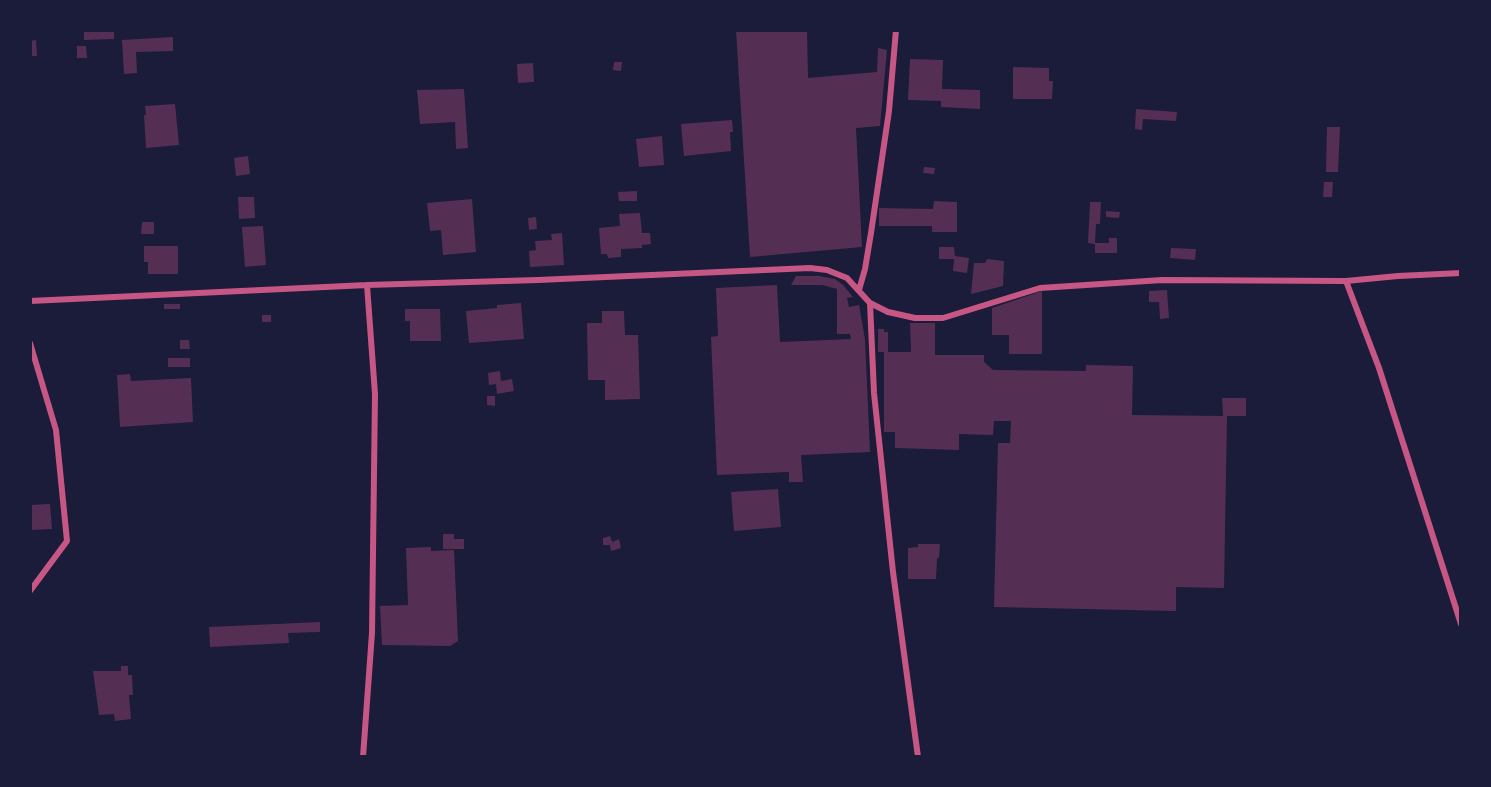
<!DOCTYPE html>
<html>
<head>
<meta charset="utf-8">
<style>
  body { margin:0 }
  #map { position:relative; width:1491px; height:787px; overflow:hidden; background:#1b1b3a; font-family:Jost,sans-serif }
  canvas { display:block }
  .frame { position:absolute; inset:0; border:32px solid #1b1b3a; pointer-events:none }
</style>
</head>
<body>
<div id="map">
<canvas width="1491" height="787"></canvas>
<div class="frame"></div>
</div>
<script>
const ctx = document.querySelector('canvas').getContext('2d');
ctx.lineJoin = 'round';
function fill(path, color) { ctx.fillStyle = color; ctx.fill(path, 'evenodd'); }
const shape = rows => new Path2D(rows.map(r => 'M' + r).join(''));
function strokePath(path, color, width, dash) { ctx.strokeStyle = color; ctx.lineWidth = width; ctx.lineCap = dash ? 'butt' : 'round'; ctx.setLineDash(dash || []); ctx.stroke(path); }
fill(shape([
  [84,30,114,30,114,39,84,40],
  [736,30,807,30,808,78,877,72,878,48,887,50,880,126,856,128,862,247,750,257],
  [173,37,173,51,136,52,137,73,124,74,122,40],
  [36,40,37,56,30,56,30,41],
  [77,46,86,46,87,58,77,58],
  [910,59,943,60,942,89,980,90,980,109,941,107,941,101,908,100],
  [614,62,622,62,621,71,613,70],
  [533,63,534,82,518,83,517,64],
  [1013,67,1049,68,1049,81,1053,81,1052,99,1013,99],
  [464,89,468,148,456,149,455,122,420,124,417,90],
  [175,104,179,145,146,148,144,115,146,115,145,106],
  [1136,109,1177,112,1176,121,1143,119,1142,130,1135,129],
  [732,120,733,132,730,132,731,151,684,156,681,124],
  [1327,127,1340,127,1338,172,1326,172],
  [662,136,664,165,639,167,636,139],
  [248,156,250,174,236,176,234,158],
  [924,167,935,168,934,174,923,173],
  [1324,182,1333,182,1332,197,1323,197],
  [637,191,637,201,619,201,618,192],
  [238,197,254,197,255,218,239,219],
  [472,199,476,252,443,255,441,230,430,231,427,203],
  [934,201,957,202,957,232,932,232,932,226,879,226,879,208,933,209],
  [1090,202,1101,202,1100,224,1096,224,1095,243,1109,243,1109,238,1117,238,1117,253,1095,253,1095,244,1088,243],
  [1106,211,1120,212,1119,218,1106,217],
  [640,213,642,233,650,233,651,244,642,245,642,248,621,249,621,257,608,258,607,254,601,254,599,228,620,226,619,214],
  [536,217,537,229,529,230,528,218],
  [142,222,154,222,154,234,141,234],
  [263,226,266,265,245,267,242,227],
  [562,233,564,265,530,267,529,251,536,250,535,241,552,240,551,234],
  [144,246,178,246,178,274,148,274,148,262,144,262],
  [939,247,954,247,955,256,969,258,967,273,953,271,954,259,939,259],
  [1171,248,1196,249,1195,260,1170,258],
  [987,259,1004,261,1003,286,971,294,974,263,985,263],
  [796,276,819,276,835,279,843,285,853,297,847,298,849,307,859,305,865,339,870,452,801,455,803,482,789,482,789,472,717,475,711,337,718,336,716,288,777,285,780,342,851,339,850,334,837,334,837,289,822,285,791,285],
  [1167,290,1169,318,1160,319,1159,302,1149,302,1149,291],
  [1042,291,1042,354,1009,354,1009,335,992,335,992,308],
  [521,303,524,339,469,343,466,311,497,308,497,305],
  [164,304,180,304,180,309,164,309],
  [405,309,440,309,441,341,410,341,410,321,405,321],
  [602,311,624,311,625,335,638,335,640,399,605,400,605,380,588,380,587,323,602,323],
  [262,315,271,315,271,322,262,322],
  [910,323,935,323,935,355,984,355,984,362,993,370,1086,371,1086,365,1133,366,1132,415,1223,416,1222,398,1246,398,1246,416,1227,416,1224,588,1176,587,1176,611,994,607,998,443,1010,443,1011,421,994,421,993,435,959,434,959,450,895,448,895,432,884,432,884,352,878,352,878,329,884,329,884,332,888,332,888,352,911,352],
  [180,340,189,340,190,349,180,349],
  [168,358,190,358,190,367,168,367],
  [500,371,501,381,512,379,514,391,497,394,496,384,489,385,488,373],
  [130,374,131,381,191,378,193,422,120,427,117,375],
  [487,396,495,396,495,406,487,405],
  [778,489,781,527,734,531,731,492],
  [50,504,52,529,30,530,30,505],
  [443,534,454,534,454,539,464,539,464,549,443,549],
  [610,536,612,542,619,539,621,548,611,551,610,545,603,545,603,538],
  [918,544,940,544,939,558,937,558,936,579,908,579,908,548,918,547],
  [431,547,431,551,454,550,458,641,450,646,382,645,380,606,408,605,406,548],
  [320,622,320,632,288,633,289,643,210,647,209,627],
  [121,666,128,666,128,675,132,675,133,695,129,695,131,719,115,721,114,714,99,715,93,671,121,671]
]), '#542f53');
strokePath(shape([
  [1346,281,1379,368,1461,624],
  [859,290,865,269,871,233,889,111,896,30],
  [30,301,367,285,538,280,810,268,827,270,847,278,870,303,888,312,915,318,943,318,1040,288,1162,280,1346,281,1398,276,1461,273],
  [870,303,874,393,893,572,918,757],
  [30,343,56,430,67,541,30,591],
  [363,757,372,633,375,394,367,285]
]), '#c65784', 6);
</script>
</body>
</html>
